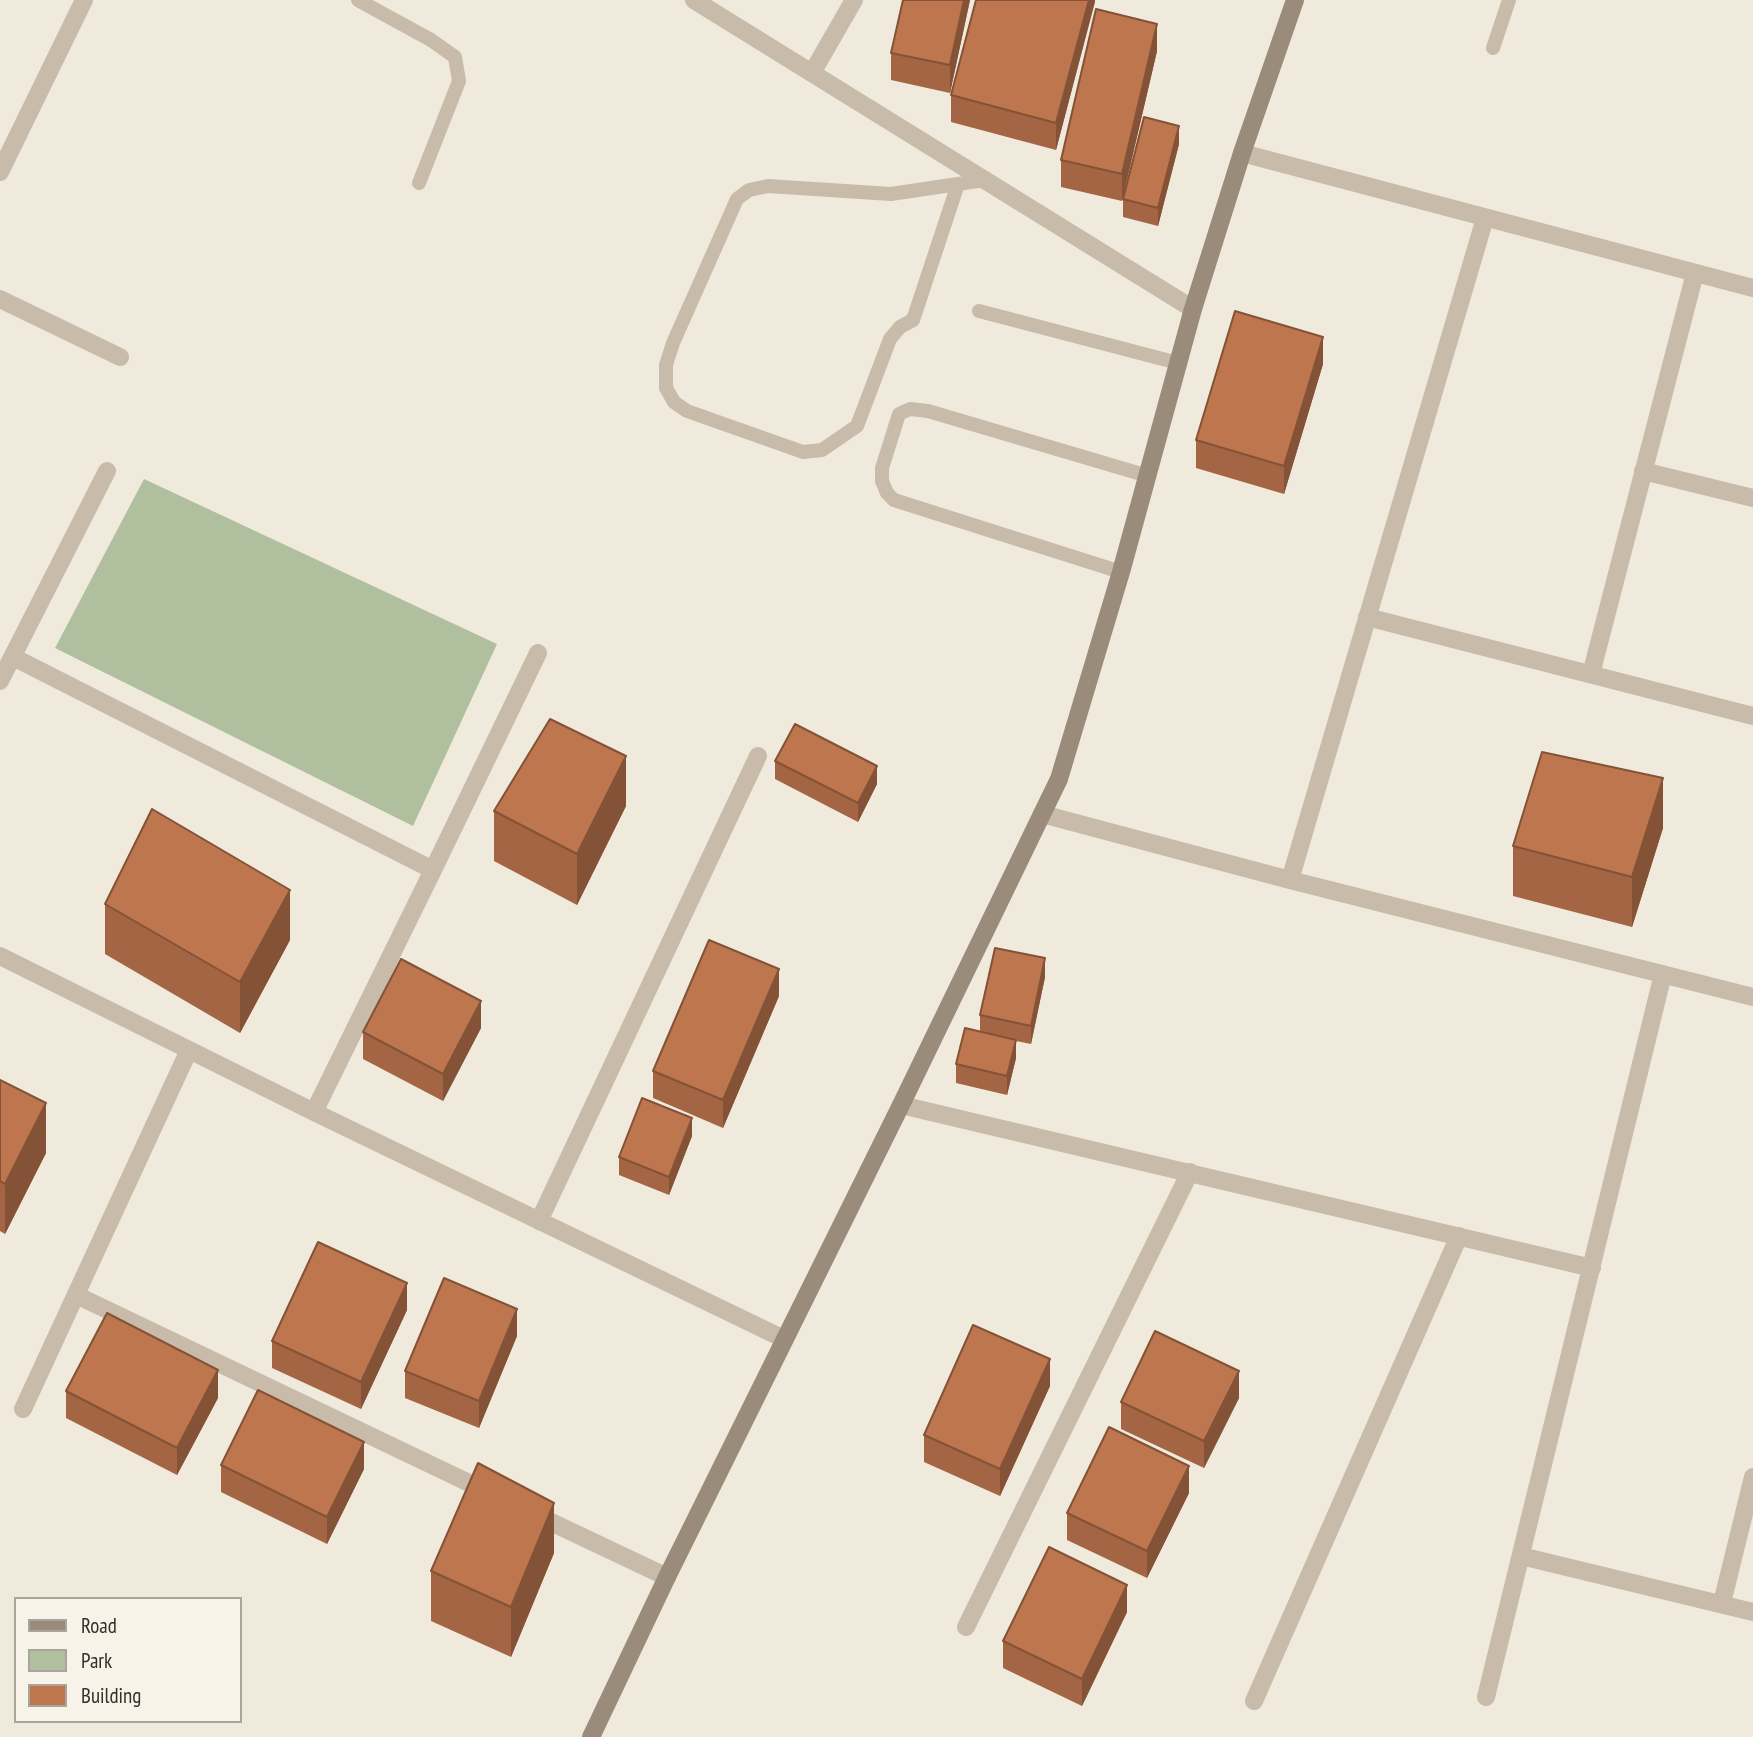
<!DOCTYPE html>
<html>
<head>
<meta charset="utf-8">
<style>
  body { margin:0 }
  #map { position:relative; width:1753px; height:1737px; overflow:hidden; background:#f0eadd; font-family:"PT Sans Narrow",sans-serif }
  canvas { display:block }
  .legend { position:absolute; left:14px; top:1597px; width:228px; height:126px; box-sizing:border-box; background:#f8f3e9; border:2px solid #aaa49c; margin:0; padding:9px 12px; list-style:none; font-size:21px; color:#362e29 }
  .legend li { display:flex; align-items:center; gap:14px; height:35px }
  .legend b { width:35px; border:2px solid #aaa49c }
</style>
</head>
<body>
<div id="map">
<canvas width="1753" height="1737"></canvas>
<ul class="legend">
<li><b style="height:9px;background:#9b8b7b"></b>Road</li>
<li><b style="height:19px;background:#b0bf9e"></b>Park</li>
<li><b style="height:19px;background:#bd764e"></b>Building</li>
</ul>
</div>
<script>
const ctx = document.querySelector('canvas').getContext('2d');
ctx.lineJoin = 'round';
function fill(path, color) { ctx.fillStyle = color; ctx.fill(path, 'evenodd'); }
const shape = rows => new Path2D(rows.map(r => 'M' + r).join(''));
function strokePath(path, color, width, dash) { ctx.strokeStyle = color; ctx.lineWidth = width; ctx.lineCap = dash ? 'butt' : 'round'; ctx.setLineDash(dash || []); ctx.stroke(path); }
fill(shape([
  [144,479,497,644,413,826,55,648]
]), '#b0bf9e');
strokePath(shape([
  [358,0,431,40,455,57,459,81,419,183],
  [1493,48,1509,0],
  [958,184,913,320,900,327,890,339,857,426,822,450,803,452,687,411,674,402,666,388,666,365,673,343,737,199,749,190,768,186,891,194,958,184,984,180],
  [979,311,1178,363],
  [1121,572,894,500,887,493,882,481,882,468,899,414,910,409,928,411,1148,476]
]), '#c8bbaa', 14);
strokePath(shape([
  [694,0,1193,309],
  [812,73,854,0],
  [1242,153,1753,288],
  [0,172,84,0],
  [0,299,120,357],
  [1643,471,1753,498],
  [1367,617,1753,716],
  [13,657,433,870,314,1112],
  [1591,674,1695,273],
  [0,681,107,471],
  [1042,814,1290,880,1753,997],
  [433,870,538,653],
  [1290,880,1485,218],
  [0,956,314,1112,784,1339],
  [901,1105,1592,1268],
  [539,1221,758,756],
  [76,1295,490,1493],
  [23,1409,189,1050],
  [534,1514,667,1577],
  [1521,1556,1753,1612],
  [1722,1603,1753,1477],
  [966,1627,1190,1172],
  [1486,1697,1663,974],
  [1254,1701,1459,1236]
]), '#c8bbaa', 18);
strokePath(shape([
  [591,1737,667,1577,901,1105,1059,779,1121,572,1193,309,1242,153,1295,0]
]), '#9b8b7b', 18);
fill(shape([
  [970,0,950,93,891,80,891,53],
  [1095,0,1056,150,951,122,951,95],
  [1157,51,1122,201,1061,187,1061,160],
  [1179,144,1158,226,1123,217,1123,199],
  [1323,364,1284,494,1196,468,1196,440],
  [775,761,877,784,858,822,775,779],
  [626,806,577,905,494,861,494,811],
  [1663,828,1632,927,1513,896,1513,846],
  [105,904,290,940,240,1033,105,954],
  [1045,977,1031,1044,1016,1041,1016,1058,1007,1095,956,1083,956,1064,980,1031,980,1015],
  [779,996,723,1128,653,1098,653,1071],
  [481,1028,443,1101,363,1059,363,1032],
  [0,1080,46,1153,5,1234,0,1231],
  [692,1136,669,1195,619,1175,619,1157],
  [407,1310,361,1409,272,1368,272,1341],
  [517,1336,479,1428,405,1398,405,1371],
  [1050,1386,1000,1496,924,1462,924,1435],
  [66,1391,218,1398,177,1475,66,1418],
  [1239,1398,1204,1468,1121,1429,1121,1402],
  [221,1465,364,1469,327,1544,221,1492],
  [1189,1493,1147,1578,1067,1540,1067,1513],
  [554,1553,511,1657,431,1621,431,1571],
  [1127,1612,1082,1706,1003,1668,1003,1641]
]), '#a36543');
fill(shape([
  [964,0,970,0,950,93,950,65],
  [1089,0,1095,0,1095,2,1056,150,1056,123],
  [1157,24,1157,51,1122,201,1122,174],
  [1179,126,1179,144,1158,226,1158,208],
  [1323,337,1323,364,1284,494,1284,466],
  [626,756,626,806,577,905,577,854],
  [877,766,877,784,858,822,858,803],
  [1663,778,1663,828,1632,927,1632,877],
  [290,890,290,940,240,1033,240,982],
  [1045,958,1045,977,1031,1044,1031,1026],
  [779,969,779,996,723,1128,723,1100],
  [481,1001,481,1028,443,1101,443,1074],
  [1016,1040,1016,1058,1007,1095,1007,1076],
  [46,1103,46,1153,5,1234,5,1184],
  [692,1118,692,1136,669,1195,669,1177],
  [407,1283,407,1310,361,1409,361,1382],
  [517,1309,517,1336,479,1428,479,1401],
  [1050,1359,1050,1386,1000,1496,1000,1469],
  [218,1370,218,1398,177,1475,177,1448],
  [1239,1371,1239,1398,1204,1468,1204,1441],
  [364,1442,364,1469,327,1544,327,1517],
  [1189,1466,1189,1493,1147,1578,1147,1551],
  [554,1503,554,1553,511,1657,511,1607],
  [1127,1585,1127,1612,1082,1706,1082,1679]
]), '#845337');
const building = shape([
  [903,0,964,0,950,65,891,53,903,0],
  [976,0,1089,0,1056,123,951,95,976,0],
  [1096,9,1157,24,1122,174,1061,160,1096,9],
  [1144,117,1179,126,1158,208,1123,199,1144,117],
  [1235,311,1323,337,1284,466,1196,440,1235,311],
  [550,719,626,756,577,854,494,811,550,719],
  [795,724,877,766,858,803,775,761,795,724],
  [1542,752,1663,778,1632,877,1513,846,1542,752],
  [152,809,290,890,240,982,105,904,152,809],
  [709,940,779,969,723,1100,653,1071,709,940],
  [995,948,1045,958,1031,1026,980,1015,995,948],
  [401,959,481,1001,443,1074,363,1032,401,959],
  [965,1028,1016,1040,1007,1076,956,1064,965,1028],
  [0,1080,46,1103,5,1184,0,1181,0,1080],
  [642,1098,692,1118,669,1177,619,1157,642,1098],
  [318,1242,407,1283,361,1382,272,1341,318,1242],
  [444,1278,517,1309,479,1401,405,1371,444,1278],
  [107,1313,218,1370,177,1448,66,1391,107,1313],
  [973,1325,1050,1359,1000,1469,924,1435,973,1325],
  [1155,1331,1239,1371,1204,1441,1121,1402,1155,1331],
  [258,1390,364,1442,327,1517,221,1465,258,1390],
  [1109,1427,1189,1466,1147,1551,1067,1513,1109,1427],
  [478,1463,554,1503,511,1607,431,1571,478,1463],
  [1049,1547,1127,1585,1082,1679,1003,1641,1049,1547]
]);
fill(building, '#bd764e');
strokePath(building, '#845337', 2);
</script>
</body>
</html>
